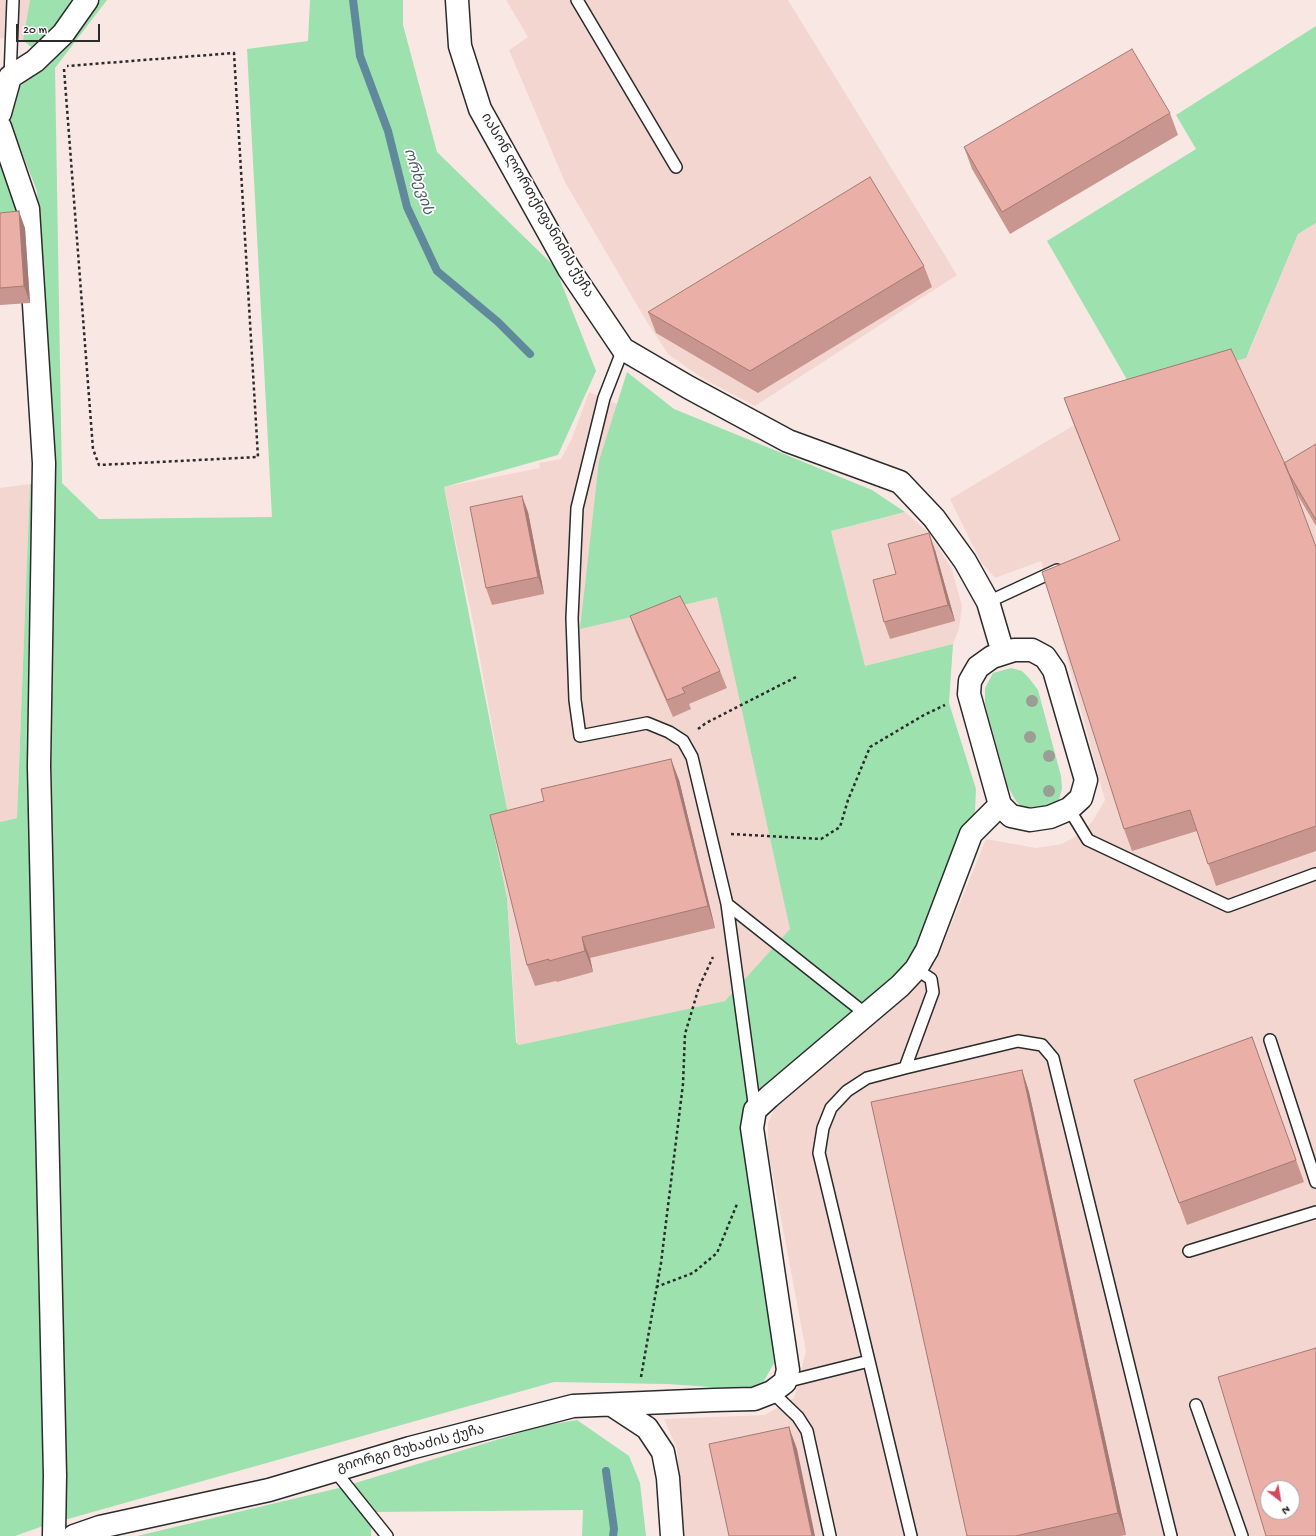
<!DOCTYPE html>
<html>
<head>
<meta charset="utf-8">
<style>
  body { margin:0 }
  #map { position:relative; width:1316px; height:1536px; overflow:hidden; background:#f9e7e4; font-family:"Gochi Hand",sans-serif }
  canvas { display:block }
  .north { position:absolute; left:1260px; top:1480px; width:40px; height:40px; box-sizing:border-box; background:#fff; border:1px solid #aaa; border-radius:50%; rotate:149deg; font-size:11px; font-weight:700; line-height:16px; text-align:center; color:#2b2b2b }
  .north::after { content:''; display:block; margin:auto; width:14px; height:18px; background:#d1495b; clip-path:polygon(50% 0,100% 100%,50% 72%,0 100%) }
  .scale { position:absolute; left:16px; top:24px; width:84px; height:18px; box-sizing:border-box; border:2px solid #2b2b2b; border-top:0; padding-left:5px; font-size:12px; line-height:14px; white-space:nowrap; color:#2b2b2b; -webkit-text-stroke:3px #fff; paint-order:stroke }
</style>
</head>
<body>
<div id="map">
<canvas width="1316" height="1536"></canvas>
<div class="north">N</div>
<div class="scale">20 m</div>
</div>
<script>
const ctx = document.querySelector('canvas').getContext('2d');
ctx.lineJoin = 'round';
function fill(path, color) { ctx.fillStyle = color; ctx.fill(path, 'evenodd'); }
const shape = rows => new Path2D(rows.map(r => 'M' + r).join(''));
function strokePath(path, color, width, dash) { ctx.strokeStyle = color; ctx.lineWidth = width; ctx.lineCap = dash ? 'butt' : 'round'; ctx.setLineDash(dash || []); ctx.stroke(path); }
function label(font, color, halo, rows, align = 'center') {
  ctx.font = font + ' "Gochi Hand","Noto Sans Georgian",sans-serif'; ctx.lineWidth = 3.5; ctx.setLineDash([]); ctx.textBaseline = 'middle'; ctx.strokeStyle = halo; ctx.fillStyle = color; for (const [text, x, y, turn = 0] of rows) {
    ctx.save(); ctx.translate(x, y); ctx.rotate((+turn || 0) * Math.PI / 180); ctx.textAlign = isNaN(turn) ? turn : align; if (halo) ctx.strokeText(text, 0, 0); ctx.fillText(text, 0, 0); ctx.restore();
  }
}
fill(shape([
  [0,0,30,0,23,40,0,38],
  [506,0,788,0,957,275,755,406,702,378,668,354,647,322,565,182,509,50,528,37],
  [1316,223,1316,1536,684,1536,677,1449,664,1419,765,1415,794,1398,806,1351,768,1150,768,1123,777,1102,924,978,940,952,986,839,1036,848,1062,844,1078,835,1092,822,1105,800,1041,561,995,578,981,562,950,499,1133,390,1249,352,1298,234],
  [1268,1488,1292,1488,1292,1512,1268,1512],
  [589,392,619,405,728,546,790,929,725,1001,519,1045,517,1043,507,898,492,824,508,814,474,626,444,487,540,468,539,463,561,459,572,438],
  [30,484,17,818,0,822,0,488],
  [905,512,928,532,951,567,962,606,959,629,953,644,865,667,831,531]
]), '#f4d6d1');
fill(shape([
  [30,0,107,0,55,68,62,483,99,519,272,517,247,49,308,41,310,0,403,0,403,25,437,152,555,267,596,371,558,455,444,487,508,814,492,824,507,898,516,1042,519,1045,725,1001,790,929,717,597,580,629,599,461,627,372,674,409,872,490,905,512,831,531,865,666,953,644,949,703,976,789,975,812,958,840,907,966,743,1112,744,1139,772,1334,774,1363,764,1381,749,1388,711,1387,667,1384,554,1382,43,1526,15,1536,0,1536,0,822,17,818,30,484,53,484,45,351,37,191,10,122,14,93,46,60,23,40],
  [1316,26,1316,223,1298,234,1246,358,1133,390,1047,241,1196,149,1176,115],
  [0,159,21,217,0,218],
  [1011,668,1022,671,1029,678,1038,690,1061,776,1062,788,1059,800,1049,807,1035,809,1024,809,1016,801,1008,787,985,704,985,688,993,673],
  [577,1420,629,1456,640,1483,646,1536,582,1536,583,1510,372,1512,371,1536,137,1536,339,1488,542,1426]
]), '#9ce1ae');
strokePath(shape([
  [353,0,360,56,388,131,407,207,437,271,498,322,530,354],
  [606,1471,614,1529,613,1536]
]), '#608a9b', 8);
const service = shape([
  [577,0,676,167],
  [10,77,13,0],
  [623,349,604,398,577,508,572,618,575,700,580,736,647,723,669,732,683,741,692,757,727,904,755,1110],
  [988,602,1057,570],
  [1069,809,1088,840,1228,906,1315,874],
  [727,904,867,1015],
  [916,969,931,979,933,992,905,1068,1018,1041,1042,1045,1053,1058,1171,1536],
  [1270,1040,1316,1182],
  [905,1068,867,1078,847,1091,831,1108,823,1128,819,1153,911,1536],
  [1189,1251,1316,1212],
  [785,1382,869,1361],
  [772,1392,798,1417,807,1431,830,1536],
  [1196,1405,1242,1536],
  [335,1471,387,1536]
]);
const minor = shape([
  [457,0,460,46,480,109,569,269,623,349,688,387,788,441,900,482,934,518,965,561,988,602,1003,653],
  [0,113,10,77,35,61,63,34,87,0],
  [0,127,28,209,44,463,39,766,55,1475,54,1536],
  [1014,650,1032,650,1045,657,1054,670,1086,780,1081,798,1069,809,1050,817,1030,820,1011,816,1000,805,969,694,970,681,978,667,992,657,1014,650],
  [612,1405,647,1428,663,1452,668,1478,672,1536],
  [74,1536,100,1527,269,1490,410,1448,573,1406,714,1400,754,1399,772,1392,785,1382,788,1370,752,1128,755,1110,769,1097,900,986,916,969,927,950,971,834,1000,805]
]);
strokePath(service, '#2b2b2b', 14);
strokePath(minor, '#2b2b2b', 25);
strokePath(shape([
  [64,69,93,449,99,465,258,457,234,53,67,66],
  [698,729,706,723,796,677],
  [731,834,821,839,840,827,848,800,870,747,924,715,945,705],
  [656,1287,693,1273,717,1253,737,1204],
  [641,1377,661,1263,683,1084,685,1034,699,987,713,957]
]), '#2b2b2b', 2.5, [3, 3]);
strokePath(service, '#fff', 11);
strokePath(minor, '#fff', 22);
ctx.fillStyle = '#9a9e94';
for (const [x, y] of [
  [1032,701],
  [1030,737],
  [1049,756],
  [1049,791]
]) { ctx.beginPath(); ctx.arc(x, y, 6, 0, 2 * Math.PI); ctx.fill(); }
fill(shape([
  [1170,113,1178,135,1010,234,972,169,964,147],
  [0,213,25,228,30,303,0,305],
  [924,266,932,287,758,393,656,333,648,312],
  [1064,398,1284,463,1316,444,1316,526,1294,489,1316,547,1316,851,1216,886,1197,831,1132,851,1124,829,1120,540,1072,420],
  [528,512,544,594,492,605,486,588],
  [935,550,955,621,890,639,884,622,896,574],
  [630,616,720,671,727,688,689,704,691,709,673,717,636,633],
  [679,780,715,928,590,958,593,972,557,982,556,981,535,986,527,965],
  [1252,1037,1304,1182,1187,1225,1134,1080],
  [1022,1070,1029,1092,1126,1535,1120,1536,967,1536]
]), '#c9968f');
fill(shape([
  [19,211,25,228,30,303,24,286],
  [522,496,528,512,544,594,538,577],
  [929,533,935,550,955,621,948,605],
  [671,759,679,780,715,928,708,906],
  [582,937,590,958,593,972,585,951],
  [1022,1070,1029,1092,1126,1535,1118,1513],
  [789,1427,797,1449,815,1536,812,1536]
]), '#a47a74');
const building = shape([
  [1132,49,1170,113,1002,212,964,147,1132,49],
  [870,177,924,266,750,371,648,312,870,177],
  [19,211,24,286,0,288,0,213,19,211],
  [1231,349,1286,466,1316,547,1316,826,1208,864,1190,810,1124,829,1042,572,1120,540,1064,398,1231,349],
  [1316,444,1316,520,1288,472,1284,463,1316,444],
  [522,496,538,577,486,588,470,507,522,496],
  [929,533,948,605,884,622,873,580,896,574,888,544,929,533],
  [680,596,720,671,682,688,685,693,667,700,630,616,680,596],
  [671,759,708,906,582,937,585,951,549,961,549,959,527,965,490,815,544,801,541,789,671,759],
  [1252,1037,1296,1160,1179,1203,1134,1080,1252,1037],
  [1022,1070,1118,1513,1015,1536,967,1536,871,1102,1022,1070],
  [1316,1348,1316,1536,1266,1536,1218,1377,1316,1348],
  [1268,1488,1292,1488,1292,1512,1268,1512,1268,1488],
  [789,1427,812,1536,729,1536,709,1444,789,1427]
]);
fill(building, '#eaafa6');
strokePath(building, '#a47a74', 1);
label('14px', '#2b2b2b', '#fff', [
  ["იასონ ლორთქიფანიძის ქუჩა",536,206,60],
  ["გიორგი მუხაძის ქუჩა",411,1450,-15]
]);
label('italic 15px', '#465b63', '#fff', [
  ["ორხევის",417,182,73]
]);
</script>
</body>
</html>
